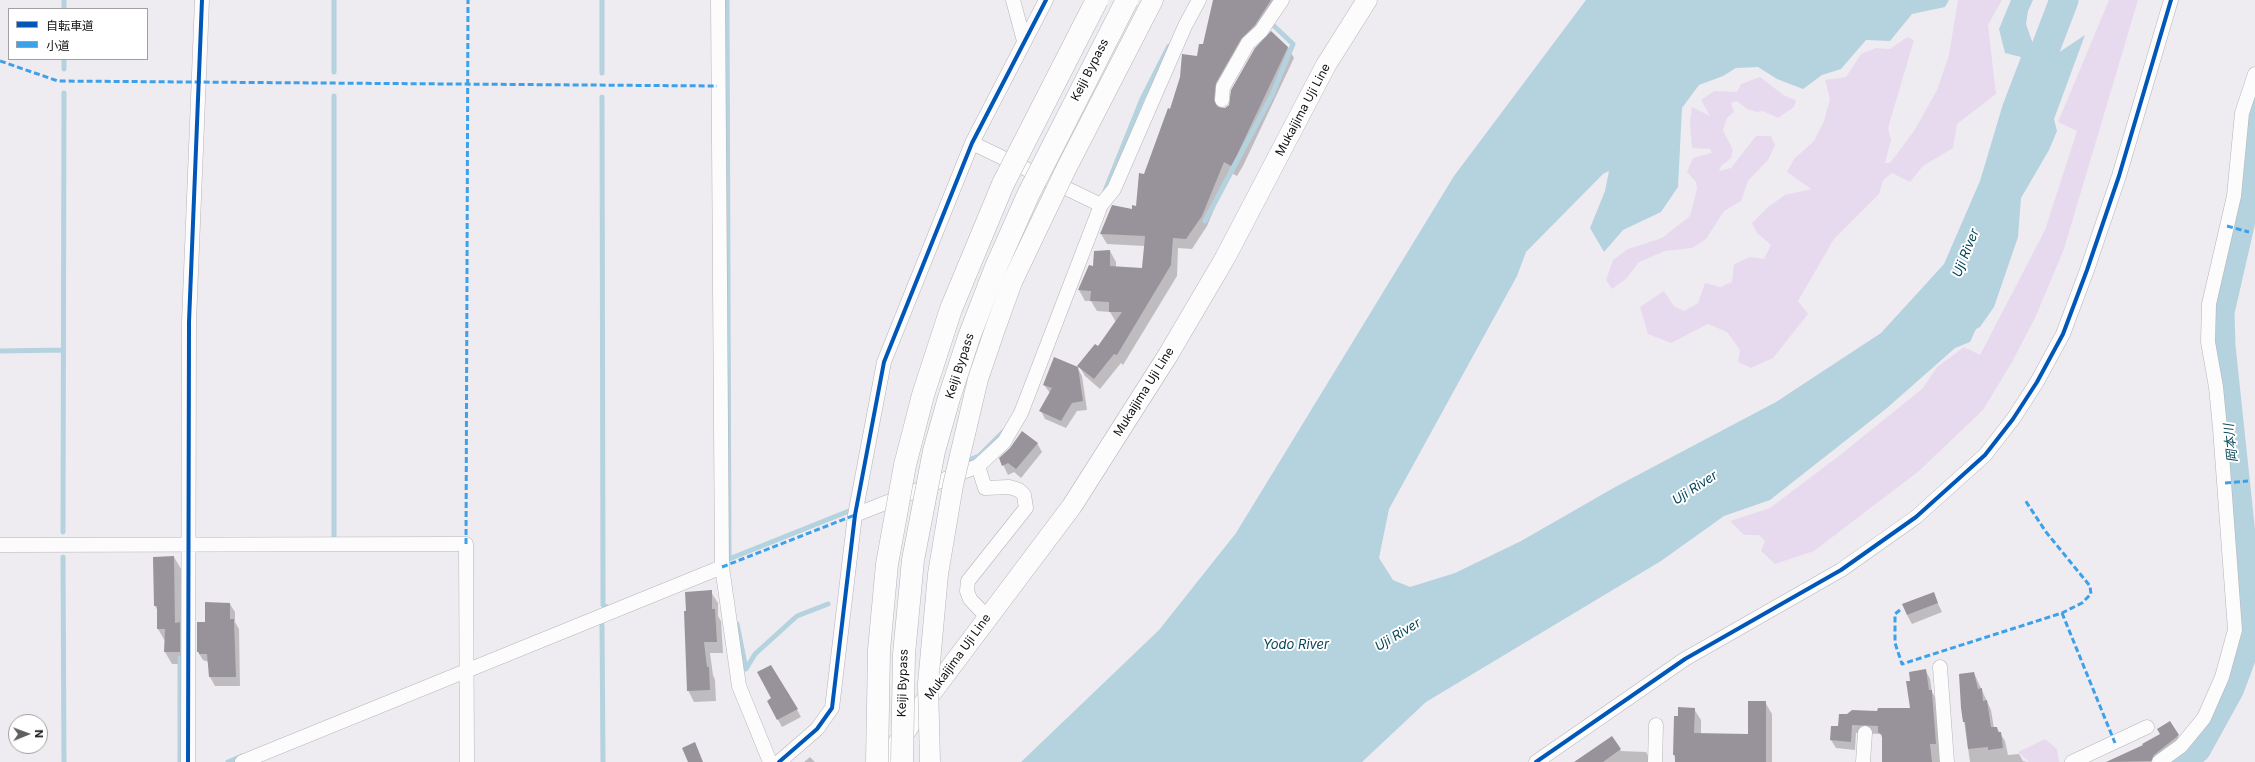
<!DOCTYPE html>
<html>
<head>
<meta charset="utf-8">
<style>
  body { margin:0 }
  #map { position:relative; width:2255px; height:762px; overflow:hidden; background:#efecf1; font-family:Inter,"Noto Sans JP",sans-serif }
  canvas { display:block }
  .legend { position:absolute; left:8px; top:8px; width:140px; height:52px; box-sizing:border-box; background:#fff; border:1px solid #a1a0a1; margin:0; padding:5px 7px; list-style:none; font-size:12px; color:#141215 }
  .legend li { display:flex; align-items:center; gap:8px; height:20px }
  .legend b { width:20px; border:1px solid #a1a0a1 }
  .north { position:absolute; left:8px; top:714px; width:40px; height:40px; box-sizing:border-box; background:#fff; border:1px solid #a1a0a1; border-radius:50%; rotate:89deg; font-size:11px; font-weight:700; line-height:16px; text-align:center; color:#141215 }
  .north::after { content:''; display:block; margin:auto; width:14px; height:18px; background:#615e62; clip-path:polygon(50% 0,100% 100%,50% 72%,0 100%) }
</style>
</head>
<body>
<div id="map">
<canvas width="2255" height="762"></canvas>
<ul class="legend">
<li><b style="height:5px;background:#0057b8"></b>自転車道</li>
<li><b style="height:5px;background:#3da1ea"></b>小道</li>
</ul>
<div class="north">N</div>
</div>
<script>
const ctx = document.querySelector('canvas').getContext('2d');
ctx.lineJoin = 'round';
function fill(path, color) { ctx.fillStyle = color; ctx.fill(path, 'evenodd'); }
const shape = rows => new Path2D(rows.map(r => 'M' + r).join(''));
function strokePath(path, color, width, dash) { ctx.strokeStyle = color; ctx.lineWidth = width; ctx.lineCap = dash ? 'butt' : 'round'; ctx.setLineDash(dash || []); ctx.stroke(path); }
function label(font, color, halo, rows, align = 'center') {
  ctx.font = font + ' Inter,"Noto Sans JP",sans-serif'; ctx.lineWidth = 4; ctx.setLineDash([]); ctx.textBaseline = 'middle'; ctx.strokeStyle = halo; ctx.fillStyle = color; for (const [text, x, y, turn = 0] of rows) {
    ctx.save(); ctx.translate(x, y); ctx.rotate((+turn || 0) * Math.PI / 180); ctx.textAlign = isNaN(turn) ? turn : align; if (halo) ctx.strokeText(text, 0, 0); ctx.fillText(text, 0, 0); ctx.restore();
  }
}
fill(shape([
  [1958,0,2002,0,1988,25,1996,94,1957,124,1953,148,1923,166,1910,182,1892,173,1883,180,1879,194,1834,239,1798,301,1808,314,1773,358,1751,368,1738,362,1740,350,1727,332,1708,324,1671,343,1648,334,1640,307,1664,291,1674,306,1684,311,1698,303,1705,283,1720,287,1732,282,1734,264,1750,257,1764,259,1771,245,1757,233,1752,223,1768,207,1785,195,1811,189,1787,172,1794,159,1814,141,1824,121,1830,99,1825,80,1846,77,1861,54,1876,48,1890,49,1907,37,1914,40,1888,128,1891,140,1885,163,1890,163,1914,131,1937,90,1949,55],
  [2109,0,2138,0,2064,249,2035,318,2012,362,1983,410,1919,471,1814,551,1775,564,1761,551,1765,541,1759,535,1744,535,1730,521,1770,508,1840,455,1922,389,1937,367,1964,347,1980,355,2045,230,2077,131,2058,122],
  [1760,77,1785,96,1796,100,1794,107,1778,118,1763,111,1757,112,1747,109,1737,101,1731,103,1734,112,1727,118,1723,130,1733,150,1731,158,1721,166,1719,171,1731,168,1756,136,1771,136,1775,145,1768,160,1748,181,1741,201,1724,211,1706,239,1692,248,1665,251,1639,262,1626,279,1612,289,1606,280,1613,260,1628,249,1662,238,1690,216,1697,189,1696,182,1687,172,1693,158,1712,153,1710,149,1692,148,1690,122,1692,107,1710,116,1701,100,1714,91,1737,92,1741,84],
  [2045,739,2057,749,2059,762,2029,762,2018,752]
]), '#e7daef');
fill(shape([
  [1586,0,1949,0,1945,7,1912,14,1890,41,1866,40,1841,69,1822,75,1803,89,1777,79,1758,67,1736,68,1723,76,1699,85,1682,108,1678,187,1661,212,1623,230,1604,252,1590,228,1605,191,1609,171,1603,174,1526,252,1517,276,1389,509,1379,558,1393,580,1410,587,1455,573,1521,541,1617,486,1776,402,1881,333,1944,264,1980,181,2003,104,2021,57,2005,53,1999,29,2011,0,2033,0,2028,11,2026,24,2034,47,2046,61,2085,35,2054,119,2057,131,2049,150,2021,198,2018,237,1994,307,1980,327,1976,329,1970,342,1955,348,1887,408,1770,500,1724,516,1661,561,1426,702,1362,762,1021,762,1159,630,1236,533,1454,176]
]), '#b5d2df');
fill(shape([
  [1214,0,1284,0,1221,94,1220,108,1226,109,1288,47,1294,58,1243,166,1237,176,1230,172,1207,226,1192,249,1178,248,1177,276,1123,365,1121,363,1100,389,1085,376,1079,366,1098,347,1116,322,1110,312,1097,311,1091,301,1085,301,1079,290,1089,266,1094,267,1110,251,1116,262,1116,268,1143,269,1145,246,1107,244,1101,234,1137,208,1145,175,1171,110,1204,45],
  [1077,367,1082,376,1087,410,1077,411,1066,428,1045,419,1041,411,1050,393,1044,385],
  [1037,443,1042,452,1021,478,1014,472,1008,475,1000,458],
  [174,557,181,569,181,627,186,664,172,664,165,652,165,641,158,629,158,611,155,606],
  [711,592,718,603,718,616,721,621,723,653,710,653,713,675,715,680,716,701,694,702,688,690,687,612],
  [1933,593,1942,612,1912,624,1907,615],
  [230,604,235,612,235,622,239,629,240,686,215,686,210,677,209,662,203,660,198,652,206,623],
  [1926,671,1930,679,1932,692,1936,699,1942,762,1882,762,1883,739,1880,734,1856,733,1855,750,1836,748,1831,740,1832,727,1839,727,1878,712,1911,709,1911,681],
  [1974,673,1991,710,1994,728,1997,728,2005,741,2008,755,2019,754,2023,761,2027,762,1970,762,1964,721],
  [787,691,801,717,782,727,768,701],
  [1765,702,1772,714,1772,762,1676,762,1674,755,1679,717,1694,709,1701,720,1701,734,1749,735],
  [2170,722,2183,745,2161,762,2107,762,2145,746,2161,735],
  [1611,737,1621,751,1646,752,1651,762,1584,762],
  [810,757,815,762,804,762]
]), '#0003');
strokePath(shape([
  [334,0,334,72],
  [602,0,602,73],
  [727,0,729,559],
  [64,9,64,0],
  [64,69,64,59],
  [334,96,334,537],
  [602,97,603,605,609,608],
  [1105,191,1142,99,1169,46],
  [1205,221,1272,95,1293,44,1273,25],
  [0,351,62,350],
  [964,462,979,456,1003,432],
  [63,532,64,93],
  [63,557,64,762],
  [724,561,854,509],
  [737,624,746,669,755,654,797,616,828,604],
  [602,625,603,762],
  [180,658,180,762],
  [228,762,242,756]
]), '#b5d2df', 5);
strokePath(shape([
  [2028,94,2064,0],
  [2181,762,2197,748,2230,688,2243,653,2248,601,2221,346,2220,312,2242,216,2255,109]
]), '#b5d2df', 29);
fill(shape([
  [1213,0,1271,0,1255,25,1241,39,1216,83,1214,100,1218,107,1225,108,1229,105,1231,90,1255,48,1271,31,1288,47,1237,155,1231,166,1224,162,1202,216,1186,239,1173,238,1171,265,1117,355,1114,354,1094,379,1077,366,1095,344,1098,346,1122,312,1109,312,1109,302,1090,301,1091,291,1078,290,1089,265,1093,266,1094,251,1110,250,1110,266,1142,268,1145,236,1100,234,1112,205,1132,209,1132,205,1136,206,1139,173,1144,174,1168,108,1170,109,1180,77,1182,54,1197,56,1199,44,1203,44],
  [1054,357,1078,367,1083,401,1072,403,1061,421,1039,411,1052,388,1043,385],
  [1022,431,1038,443,1016,469,1008,463,1002,466,999,458,1010,448],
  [174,556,175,623,180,622,180,652,164,652,165,629,157,629,157,606,154,606,153,557],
  [712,590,712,609,715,609,717,642,704,642,707,667,709,667,710,690,687,691,684,611,686,611,685,592],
  [1934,592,1938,603,1907,615,1902,604],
  [205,602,230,603,230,619,234,619,236,677,209,677,207,654,199,654,199,652,197,652,197,622,205,622],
  [771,665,798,709,777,720,767,701,771,698,757,672],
  [1926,669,1929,690,1932,690,1932,692,1936,744,1930,744,1932,762,1882,762,1882,735,1878,732,1878,726,1852,725,1851,742,1830,740,1831,726,1838,726,1839,714,1847,714,1852,710,1877,711,1878,708,1910,708,1906,681,1910,681,1909,672],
  [1974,672,1978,689,1982,688,1983,701,1987,700,1991,727,1997,727,1998,732,2001,732,2003,748,1988,750,1988,747,1968,749,1965,722,1963,722,1961,708,1959,674],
  [1748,701,1766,701,1766,762,1675,762,1675,755,1673,755,1674,716,1678,716,1678,707,1695,708,1694,733,1748,734],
  [2170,721,2179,735,2154,755,2151,761,2106,762,2143,745,2142,744,2160,734,2157,729],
  [1612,736,1621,749,1603,762,1574,762],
  [695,742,703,762,688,762,682,748]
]), '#98939b');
const street = shape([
  [718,0,722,567,739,686,770,762],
  [1013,0,1024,41],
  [1222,100,1223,87,1248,43,1261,31,1282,0],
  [972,143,1101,205],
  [978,466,985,488,1009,487,1019,490,1024,495,1026,508,968,581,967,591,970,599,987,617],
  [855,515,978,466,1004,442,1021,413,1101,205,1114,189,1185,26,1199,0],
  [0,545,466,544,467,762],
  [1940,667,1947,762],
  [188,762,189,322,202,0],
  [242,762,722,567],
  [779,762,817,729,832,708,855,515,884,362,972,143,1046,0],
  [1536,762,1685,659,1841,570,1916,517,1985,455,2013,419,2037,382,2063,334,2087,270,2119,176,2171,0],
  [1655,762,1656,725],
  [1863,762,1865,733],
  [2072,762,2147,727],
  [2159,762,2181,746,2204,718,2222,677,2235,630,2220,428,2216,387,2208,342,2209,304,2234,196,2242,113,2255,74]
]);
const secondary = shape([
  [1066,169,1153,0],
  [886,762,923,704,1072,506,1168,355,1225,258,1326,65,1367,0]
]);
strokePath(street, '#b6b4b8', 15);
strokePath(secondary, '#b6b4b8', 21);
strokePath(street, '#fdfcfd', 14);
strokePath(secondary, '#fdfcfd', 20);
const secondaryBridge = shape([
  [930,762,928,684,938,574,953,485,978,379,995,329,1012,282,1066,169]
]);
const highwayBridge = shape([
  [877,762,879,650,887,564,905,465,923,395,951,309,1003,184,1097,0],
  [902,762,904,654,913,560,934,451,949,398,969,337,996,267,1028,195,1127,0]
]);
strokePath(secondaryBridge, '#b6b4b8', 21, []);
strokePath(highwayBridge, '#b6b4b8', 23, []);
strokePath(secondaryBridge, '#fdfcfd', 20);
strokePath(highwayBridge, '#fdfcfd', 22);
strokePath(shape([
  [0,61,58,81,717,86],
  [2227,226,2249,232],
  [2225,483,2248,481],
  [466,544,468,0],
  [722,567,855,515],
  [1900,610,1895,614,1895,643,1902,664,2062,613,2082,603,2091,594,2090,586,2046,532,2025,500],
  [2062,613,2115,743]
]), '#3da1ea', 3, [6, 3]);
strokePath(shape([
  [188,762,189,322,202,0],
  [779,762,817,729,832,708,855,515,884,362,972,143,1046,0],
  [1536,762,1685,659,1841,570,1916,517,1985,455,2013,419,2037,382,2063,334,2087,270,2119,176,2171,0]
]), '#0057b8', 4);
label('12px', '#141215', '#fff', [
  ["Keiji Bypass",1090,70,-63],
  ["Mukaijima Uji Line",1303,110,-62],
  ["Keiji Bypass",960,366,-72],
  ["Mukaijima Uji Line",1144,392,-58],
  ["Mukaijima Uji Line",958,657,-54],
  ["Keiji Bypass",903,683,-88]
]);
label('italic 13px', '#084758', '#fff', [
  ["Uji River",1966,253,-68],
  ["岡本川",2231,443,-96],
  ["Uji River",1695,488,-33],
  ["Uji River",1398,635,-31],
  ["Yodo River",1296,645]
]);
</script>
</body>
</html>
